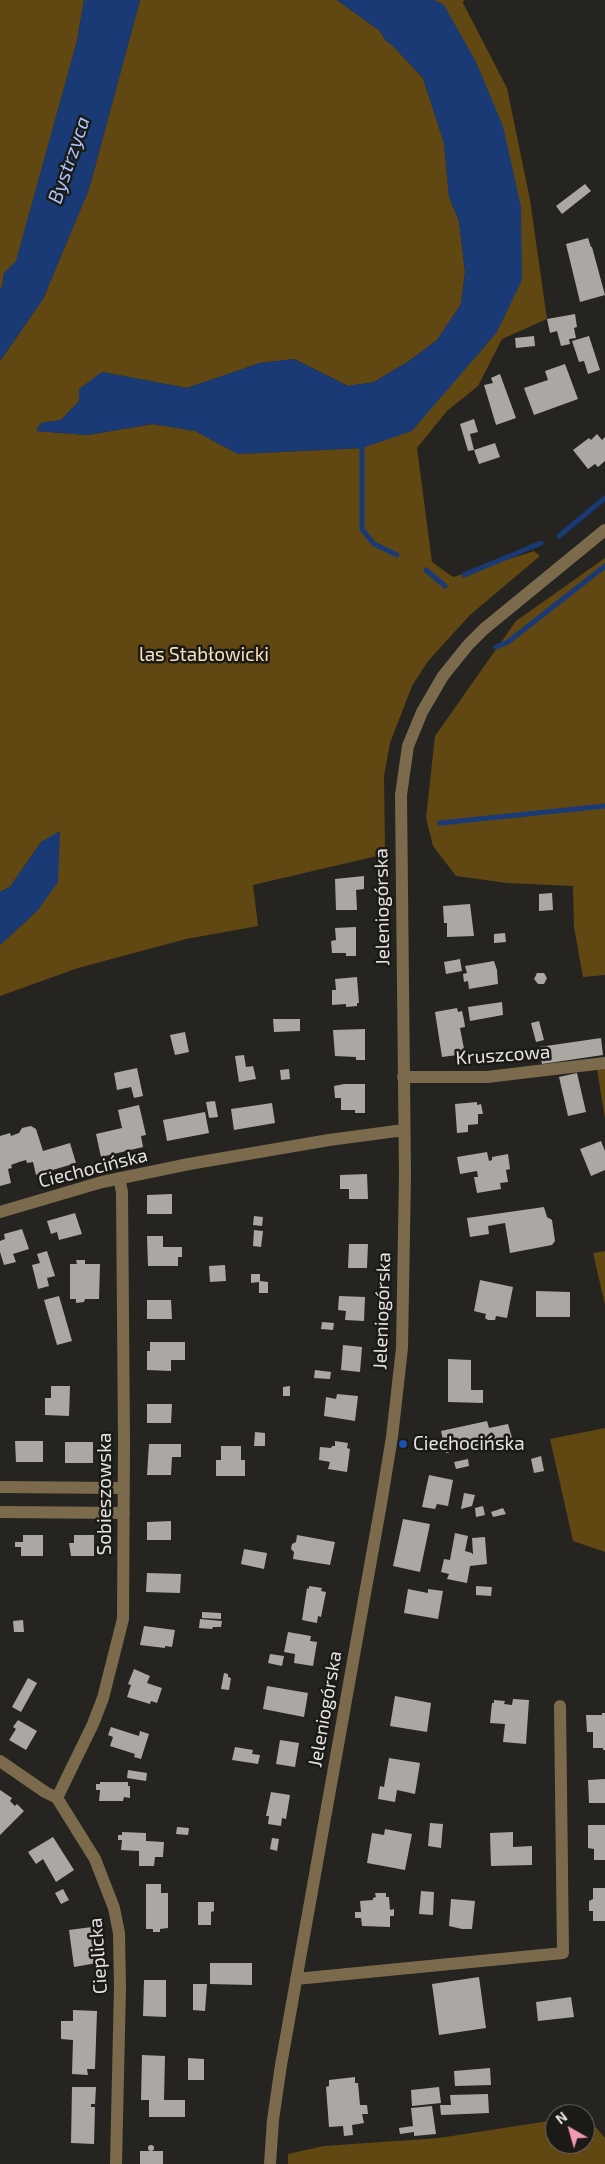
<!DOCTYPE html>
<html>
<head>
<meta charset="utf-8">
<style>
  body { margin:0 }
  #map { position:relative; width:605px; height:2164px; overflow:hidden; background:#262420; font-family:"Exo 2",sans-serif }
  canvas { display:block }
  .north { position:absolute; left:545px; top:2104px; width:50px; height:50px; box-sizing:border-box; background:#1c1a17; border:1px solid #6c6a68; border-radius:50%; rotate:322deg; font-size:14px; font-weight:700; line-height:20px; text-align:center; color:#e4e3e1 }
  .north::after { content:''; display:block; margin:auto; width:18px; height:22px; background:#f19ab1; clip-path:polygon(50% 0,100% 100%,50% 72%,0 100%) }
</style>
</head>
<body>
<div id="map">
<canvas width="605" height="2164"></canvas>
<div class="north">N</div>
</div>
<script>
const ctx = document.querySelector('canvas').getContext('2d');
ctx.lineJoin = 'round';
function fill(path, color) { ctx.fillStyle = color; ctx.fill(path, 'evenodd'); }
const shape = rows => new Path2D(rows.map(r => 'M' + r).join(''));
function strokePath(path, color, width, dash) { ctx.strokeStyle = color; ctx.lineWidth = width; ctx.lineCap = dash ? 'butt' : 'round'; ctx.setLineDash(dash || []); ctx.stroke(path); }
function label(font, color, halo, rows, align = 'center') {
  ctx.font = font + ' "Exo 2",sans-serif'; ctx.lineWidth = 5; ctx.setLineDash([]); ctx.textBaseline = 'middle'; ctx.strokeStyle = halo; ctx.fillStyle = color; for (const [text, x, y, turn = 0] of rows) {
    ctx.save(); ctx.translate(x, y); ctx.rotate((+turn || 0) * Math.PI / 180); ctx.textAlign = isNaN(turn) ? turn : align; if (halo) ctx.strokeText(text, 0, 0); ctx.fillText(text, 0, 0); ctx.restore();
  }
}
fill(shape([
  [0,0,84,0,77,41,16,262,4,273,2,287,0,289],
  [140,0,337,0,380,31,385,40,392,45,423,78,444,143,449,197,459,221,465,272,461,304,437,340,409,361,374,382,348,386,294,359,260,363,187,388,102,372,79,401,61,420,41,423,36,431,87,435,153,424,195,431,238,454,362,448,440,397,497,332,444,5,434,0,464,0,463,3,507,88,530,200,547,319,502,339,478,386,447,411,417,448,432,562,453,577,534,551,540,556,470,615,428,661,412,686,390,743,384,776,385,846,377,856,253,885,258,926,186,939,78,968,0,996,0,945,38,910,60,832,41,842,10,887,0,892,0,361,43,299,89,189],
  [605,558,605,975,583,977,574,927,573,886,507,883,456,876,433,846,426,818,435,736,516,621],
  [605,1068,605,1119,597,1069],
  [605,1251,605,1305,593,1253],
  [605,1428,605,1552,573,1541,550,1439],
  [589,2115,594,2125,605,2138,605,2164,288,2164,288,2154,324,2146,439,2138,555,2120,555,2144,585,2144,585,2116]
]), '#614712');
fill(shape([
  [84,0,140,0,89,189,43,299,0,361,0,289,2,287,4,273,16,261,77,41],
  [337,0,434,0,444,5,476,62,503,126,521,207,522,280,497,332,412,431,362,448,238,454,195,431,153,424,87,435,36,431,41,423,61,420,79,401,79,389,102,372,187,388,260,363,294,359,348,386,374,382,409,361,437,340,461,304,465,272,459,221,449,197,444,143,423,78,392,45,385,40,380,31],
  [60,831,58,882,38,910,0,945,0,892,10,887,41,842]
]), '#193a75');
strokePath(shape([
  [362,448,362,529,374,544,397,555],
  [559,536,605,498],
  [426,570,445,586],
  [464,575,541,543],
  [496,647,508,642,605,566],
  [440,823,605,806]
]), '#193a75', 5);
fill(shape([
  [585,184,591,191,562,214,556,206],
  [588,238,591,247,592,247,605,295,580,302,566,244],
  [575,314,577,327,574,328,576,338,569,339,570,344,561,346,557,331,550,333,547,319],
  [534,336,535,346,516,348,515,338],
  [589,336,600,370,588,374,584,361,579,362,572,341],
  [565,364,578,399,534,415,524,388,548,380,545,371],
  [500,374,516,418,496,425,484,385,493,383,491,378],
  [474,419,478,432,470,434,474,450,468,451,460,424],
  [597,434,602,440,605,437,605,461,598,467,595,464,588,469,573,450,589,438,591,440],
  [495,443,500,457,479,464,474,450],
  [364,876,364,889,356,890,357,910,336,910,335,879],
  [552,893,553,910,539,911,539,894],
  [470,904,474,936,447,937,447,923,444,923,443,906],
  [356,927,356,956,346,956,346,953,332,953,331,941,336,940,335,928],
  [505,933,506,942,494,943,494,934],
  [460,959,462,971,446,974,444,962],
  [494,961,497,970,498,984,469,989,468,981,464,982,463,974,467,973,465,966],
  [537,973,544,973,547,978,544,984,538,984,534,979],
  [357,977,359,1003,357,1003,357,1006,346,1007,346,1004,332,1005,332,990,336,990,335,979],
  [502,1002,503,1015,470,1021,468,1007],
  [457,1008,458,1012,462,1011,464,1020,465,1027,460,1028,465,1054,442,1057,435,1012],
  [273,1019,300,1019,300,1031,274,1032],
  [539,1021,544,1040,536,1042,531,1023],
  [365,1029,365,1060,356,1060,356,1057,335,1056,333,1030],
  [185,1032,189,1052,175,1055,170,1035],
  [601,1038,603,1055,542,1064,539,1047],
  [244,1055,246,1067,253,1066,256,1079,239,1082,235,1056],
  [137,1068,143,1096,134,1098,131,1087,117,1090,114,1073],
  [289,1069,290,1079,281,1080,280,1070],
  [577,1073,586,1112,568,1116,559,1077],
  [344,1084,365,1084,365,1113,355,1113,355,1110,341,1110,341,1098,335,1098,334,1086],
  [215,1101,218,1117,209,1118,206,1102],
  [477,1102,477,1105,481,1104,483,1114,478,1114,478,1124,468,1125,468,1132,457,1133,455,1104],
  [272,1103,275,1123,234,1130,231,1109],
  [139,1105,146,1135,141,1136,143,1147,101,1157,96,1134,122,1128,118,1110],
  [205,1112,209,1133,167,1141,163,1120],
  [31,1126,36,1129,43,1151,70,1143,76,1163,36,1175,33,1162,27,1163,26,1160,19,1162,11,1165,12,1168,8,1169,11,1183,0,1186,0,1136,10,1133,11,1136,19,1133,22,1128],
  [601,1141,605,1151,605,1170,591,1176,580,1149],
  [487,1152,489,1161,492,1160,492,1157,508,1154,510,1169,506,1170,508,1182,500,1183,501,1189,477,1193,474,1177,478,1177,477,1171,460,1174,457,1157],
  [367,1174,368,1199,349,1199,349,1189,340,1189,340,1175],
  [172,1194,172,1214,147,1214,147,1195],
  [544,1207,547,1217,552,1220,555,1241,552,1245,510,1253,505,1223,488,1226,489,1234,470,1237,467,1218],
  [75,1213,82,1234,59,1240,57,1232,51,1234,47,1221],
  [254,1216,263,1217,262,1226,253,1225],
  [22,1229,29,1249,13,1254,16,1262,4,1265,0,1252,0,1241,5,1239,4,1234],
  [254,1230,263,1231,261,1247,253,1246],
  [147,1236,163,1236,163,1247,182,1247,182,1257,178,1257,178,1266,148,1266],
  [349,1244,368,1244,367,1268,348,1268],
  [47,1251,55,1276,47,1278,49,1286,38,1289,32,1265,40,1263,37,1254],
  [76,1260,85,1260,85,1264,100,1264,99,1299,85,1299,84,1302,76,1303,76,1299,70,1299,70,1264,77,1264],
  [225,1265,226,1281,210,1282,209,1266],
  [251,1274,260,1274,260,1281,268,1282,268,1293,259,1293,259,1282,251,1283],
  [480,1280,513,1287,507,1318,496,1316,495,1320,488,1320,485,1318,486,1314,474,1311],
  [536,1291,570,1292,570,1317,536,1317],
  [59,1296,72,1341,57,1345,44,1300],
  [339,1296,365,1297,364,1321,345,1320,346,1311,338,1310],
  [147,1300,171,1300,172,1319,147,1319],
  [322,1322,334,1323,333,1330,321,1329],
  [150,1342,185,1342,185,1360,171,1360,171,1371,147,1370,147,1351,150,1351],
  [343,1345,362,1347,360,1372,341,1370],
  [448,1359,471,1360,471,1390,483,1390,483,1403,448,1402],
  [315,1370,331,1372,330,1379,314,1378],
  [51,1386,70,1386,69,1416,45,1415,45,1398,51,1398],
  [290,1386,290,1396,283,1396,283,1387],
  [337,1394,358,1396,355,1421,324,1416,326,1397,336,1399],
  [147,1404,172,1404,171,1423,147,1423],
  [487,1421,489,1428,508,1424,512,1438,446,1453,441,1431],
  [255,1432,265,1433,265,1446,254,1446],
  [15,1441,43,1441,43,1462,16,1462],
  [335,1441,348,1443,347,1448,350,1449,347,1472,328,1469,330,1462,319,1460,320,1447,331,1448,332,1446,335,1446],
  [65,1442,93,1442,93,1463,65,1463],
  [149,1444,181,1444,181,1457,172,1457,171,1475,147,1475],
  [221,1446,241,1446,241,1460,245,1460,245,1476,216,1476,216,1460,221,1460],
  [541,1456,544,1471,534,1473,531,1459],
  [468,1459,469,1466,456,1469,454,1462],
  [429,1475,453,1480,448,1506,437,1504,435,1509,422,1507],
  [464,1493,475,1495,472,1506,461,1509],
  [483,1506,485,1515,476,1517,475,1508],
  [503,1508,506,1514,493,1517,491,1512],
  [403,1519,430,1524,420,1572,393,1566],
  [171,1521,171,1540,147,1540,147,1522],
  [455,1533,468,1536,465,1551,472,1553,472,1554,473,1554,472,1538,485,1537,487,1564,470,1566,467,1583,447,1579,449,1574,441,1572,444,1559,450,1560],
  [23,1535,43,1535,43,1556,21,1556,21,1547,15,1547,15,1542,23,1542],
  [74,1535,94,1535,94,1556,71,1556,69,1543,74,1543],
  [297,1535,335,1542,330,1565,293,1559,294,1552,291,1549,292,1544,296,1542],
  [244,1549,267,1553,264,1569,241,1564],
  [147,1573,181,1574,180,1593,146,1592],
  [309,1586,322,1588,321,1591,326,1592,321,1617,318,1616,317,1623,302,1620,307,1588,309,1589],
  [476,1586,492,1587,491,1596,476,1595],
  [408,1589,428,1593,428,1589,443,1591,438,1619,404,1613],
  [202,1612,221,1613,221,1619,202,1618],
  [200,1619,222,1621,221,1627,213,1627,212,1629,199,1628],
  [23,1620,24,1632,14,1632,13,1621],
  [144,1626,175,1630,172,1647,165,1646,165,1648,140,1645],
  [288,1632,311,1636,310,1641,317,1642,313,1666,294,1663,295,1654,284,1652],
  [270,1654,284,1656,282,1666,268,1663],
  [134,1669,150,1676,147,1683,162,1688,157,1703,151,1701,150,1704,127,1697,131,1685,128,1684],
  [224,1673,228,1674,228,1677,231,1678,229,1690,221,1689],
  [28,1678,37,1683,21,1712,12,1707],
  [267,1686,308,1693,304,1717,263,1709],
  [395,1696,431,1703,427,1732,390,1726],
  [513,1699,529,1700,526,1744,503,1742,505,1724,490,1723,492,1703,494,1703,494,1700,505,1701,504,1704,512,1705],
  [602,1713,605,1713,605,1750,603,1750,603,1748,593,1748,593,1732,587,1732,586,1715,602,1715],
  [18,1720,37,1731,26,1750,9,1740,16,1729,13,1727],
  [111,1727,139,1736,140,1731,149,1734,141,1759,134,1757,135,1754,110,1746,113,1737,108,1735],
  [280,1740,299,1743,295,1767,276,1764],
  [235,1747,253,1750,252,1754,260,1755,258,1764,232,1760],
  [389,1758,420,1763,415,1794,397,1790,395,1802,378,1799,380,1786,384,1787],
  [128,1770,147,1773,146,1781,127,1778],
  [605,1779,605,1803,589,1803,588,1780],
  [100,1782,128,1782,128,1786,130,1786,130,1798,124,1797,123,1801,99,1801,100,1790,96,1790,96,1784,100,1784],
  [0,1790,12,1798,10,1801,15,1806,17,1804,24,1811,0,1835],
  [271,1792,290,1795,286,1819,282,1818,281,1826,268,1824,269,1816,266,1816],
  [430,1823,443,1824,441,1848,428,1846],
  [588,1825,605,1825,605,1860,594,1860,594,1849,588,1848],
  [177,1827,189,1828,188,1835,176,1834],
  [385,1829,412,1834,405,1870,367,1863,372,1833,384,1835],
  [122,1832,146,1833,146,1841,164,1842,163,1857,155,1857,154,1866,139,1866,139,1851,121,1850,122,1840,118,1840,118,1835,122,1835],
  [513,1832,513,1847,532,1846,532,1865,491,1866,490,1833],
  [53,1837,74,1870,56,1882,43,1859,36,1864,28,1852],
  [272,1838,279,1839,277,1851,270,1849],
  [146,1884,161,1884,161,1893,168,1893,168,1928,160,1929,160,1932,153,1932,153,1929,146,1929],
  [593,1888,605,1888,605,1921,593,1921,593,1911,589,1911,589,1901,593,1899],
  [63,1889,69,1900,61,1904,55,1893],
  [421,1891,434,1892,433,1915,419,1914],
  [375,1893,386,1893,386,1897,389,1897,390,1910,394,1909,394,1916,390,1916,390,1927,362,1926,361,1918,355,1918,355,1912,361,1912,360,1901,373,1900,373,1898,376,1897],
  [451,1899,475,1901,472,1929,462,1929,449,1926],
  [198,1902,214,1902,214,1911,211,1912,211,1925,198,1925],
  [92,1927,97,1963,74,1967,69,1930],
  [210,1963,252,1963,252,1985,210,1984],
  [479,1977,486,2028,439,2035,432,1984],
  [144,1980,166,1980,166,2017,143,2016],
  [193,1984,207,1984,205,2011,193,2010],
  [571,1997,574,2017,538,2021,536,2002],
  [73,2010,97,2011,95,2069,87,2069,88,2075,72,2074,73,2040,61,2039,61,2021,73,2021],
  [142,2055,165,2056,164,2100,185,2100,185,2117,149,2117,149,2100,141,2100],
  [188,2058,204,2059,204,2080,188,2080],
  [490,2068,491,2085,455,2086,454,2071],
  [355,2077,355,2083,358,2083,360,2105,367,2105,368,2114,362,2114,364,2123,352,2125,353,2135,344,2136,343,2126,329,2127,326,2087,329,2086,329,2080],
  [72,2087,96,2087,95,2104,91,2104,91,2107,95,2107,94,2144,71,2143],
  [439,2087,441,2103,412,2106,411,2090],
  [488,2094,489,2113,441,2115,440,2105,451,2105,450,2095],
  [432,2106,436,2134,414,2136,414,2132,400,2134,399,2128,413,2126,411,2108],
  '148 2148a3 3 0 1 1 6 0a3 3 0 1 1-6 0Z',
  [140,2151,163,2151,163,2164,140,2164]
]), '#aba8a4');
strokePath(shape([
  [403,1077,487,1077,605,1063],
  [0,1212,102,1182,189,1164,329,1140,404,1130],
  [0,1487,123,1488],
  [0,1512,124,1513],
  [0,1761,45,1792,57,1798,95,1859,114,1908,119,1933,120,1987,116,2164],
  [57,1798,93,1724,103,1698,123,1619,124,1442,122,1192,119,1178],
  [296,1979,563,1953,560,1706],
  [270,2164,273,2120,281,2065,381,1504,392,1437,402,1348,405,1175,401,795,408,746,422,712,443,676,468,645,484,629,605,530]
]), '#7b6b4c', 12);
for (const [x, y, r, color] of [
  [403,1444,5,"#1a4fb4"]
]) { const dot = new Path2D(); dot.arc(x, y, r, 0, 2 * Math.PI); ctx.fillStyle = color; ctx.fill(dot); strokePath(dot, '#1c1a17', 2); }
label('19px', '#f8e1bb', '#1c1a17', [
  ["las Stabłowicki",204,655]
]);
label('19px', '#e4e3e1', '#1c1a17', [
  ["Jeleniogórska",382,907,-91],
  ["Kruszcowa",503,1055,-4],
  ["Ciechocińska",93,1168,-14],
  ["Jeleniogórska",382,1311,-88],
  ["Sobieszowska",105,1494,-90],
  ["Jeleniogórska",325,1709,-80],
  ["Cieplicka",98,1956,-94]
]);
label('19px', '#e4e3e1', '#1c1a17', [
  ["Ciechocińska",413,1444]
], 'left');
label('italic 20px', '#a6c5fb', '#1c1a17', [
  ["Bystrzyca",69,160,-71]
]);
</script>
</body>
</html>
